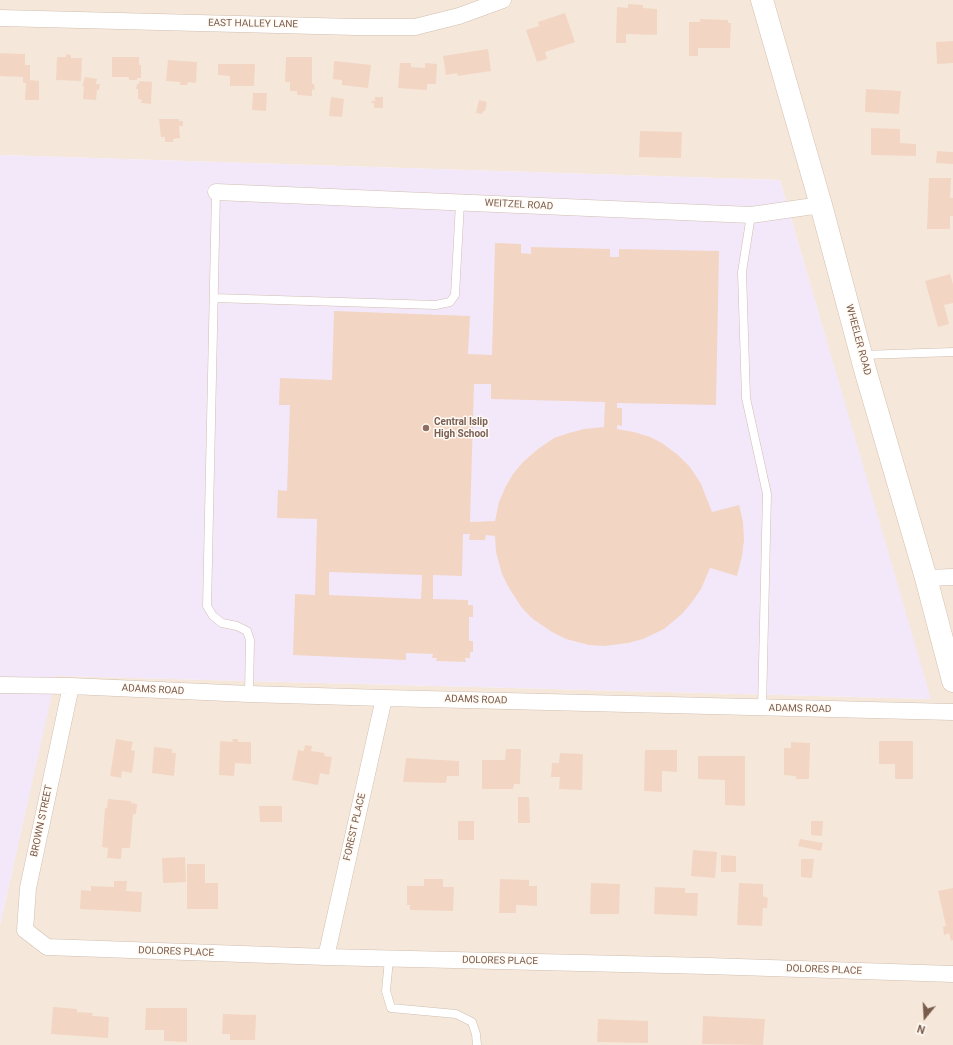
<!DOCTYPE html>
<html>
<head>
<meta charset="utf-8">
<style>
  body { margin:0 }
  #map { position:relative; width:953px; height:1045px; overflow:hidden; background:#fdf6ec; font-family:Roboto,sans-serif }
  canvas { display:block }
  .north { position:absolute; left:905px; top:997px; width:40px; height:40px; -webkit-text-stroke:3px #fffaf3; paint-order:stroke; rotate:198deg; font-size:11px; font-weight:700; line-height:16px; text-align:center; color:#7a5c4d }
  .north::after { content:''; display:block; margin:auto; width:14px; height:18px; background:#7a5c4d; clip-path:polygon(50% 0,100% 100%,50% 72%,0 100%) }
</style>
</head>
<body>
<div id="map">
<canvas width="953" height="1045"></canvas>
<div class="north">N</div>
</div>
<script>
const ctx = document.querySelector('canvas').getContext('2d');
ctx.lineJoin = 'round';
function fill(path, color) { ctx.fillStyle = color; ctx.fill(path, 'evenodd'); }
const shape = rows => new Path2D(rows.map(r => 'M' + r).join(''));
function strokePath(path, color, width, dash) { ctx.strokeStyle = color; ctx.lineWidth = width; ctx.lineCap = dash ? 'butt' : 'round'; ctx.setLineDash(dash || []); ctx.stroke(path); }
function label(font, color, halo, rows, align = 'center') {
  ctx.font = font + ' Roboto,sans-serif'; ctx.lineWidth = 3; ctx.setLineDash([]); ctx.textBaseline = 'middle'; ctx.strokeStyle = halo; ctx.fillStyle = color; for (const [text, x, y, turn = 0] of rows) {
    ctx.save(); ctx.translate(x, y); ctx.rotate((+turn || 0) * Math.PI / 180); ctx.textAlign = isNaN(turn) ? turn : align; if (halo) ctx.strokeText(text, 0, 0); ctx.fillText(text, 0, 0); ctx.restore();
  }
}
fill(shape([
  [0,0,953,0,953,1045,0,1045,0,926,55,676,930,699,780,180,0,155]
]), '#f5e8da');
fill(shape([
  [0,155,780,180,931,699,56,676,0,926]
]), '#f3e8fa');
fill(shape([
  [628,4,643,5,643,8,657,9,657,35,626,34,626,43,616,43,617,7,628,8],
  [565,13,575,42,545,52,547,59,537,62,526,30,539,26,538,22],
  [700,19,728,20,728,23,731,23,730,48,698,48,698,56,689,56,689,22,700,22],
  [953,41,953,63,937,64,936,42],
  [488,49,491,71,458,76,457,73,446,75,443,56],
  [0,53,25,54,25,65,30,65,30,80,39,81,39,100,25,100,26,83,23,83,23,77,0,76],
  [66,54,71,55,71,58,82,58,81,81,56,80,57,57,66,57],
  [112,57,139,57,139,65,141,65,141,78,137,78,137,80,129,80,129,77,112,77],
  [286,57,312,57,312,84,314,84,315,90,312,89,312,96,297,95,297,91,290,91,290,82,285,82],
  [168,60,197,62,196,83,188,82,187,85,180,85,180,82,166,81],
  [334,61,371,65,368,88,342,85,342,80,333,79],
  [400,63,411,63,411,67,425,68,425,63,437,64,436,84,427,84,427,90,398,88],
  [218,64,255,64,254,86,230,86,230,76,218,75],
  [85,77,97,79,96,84,100,84,99,90,97,90,96,100,83,99,84,86,82,86],
  [139,81,152,82,151,104,141,103,142,100,138,99,138,89,136,89,137,84,139,84],
  [866,89,901,91,899,114,865,112],
  [253,93,267,93,266,111,252,110],
  [331,97,344,99,342,117,329,116],
  [375,97,383,97,383,108,374,108,374,103,371,103,372,101,375,101],
  [479,100,487,102,485,111,483,111,482,114,476,113],
  [159,119,179,119,179,121,183,121,183,126,179,126,180,138,173,139,173,142,165,142,165,137,161,137],
  [871,128,900,129,900,143,916,144,916,156,871,155],
  [640,131,682,132,681,158,639,157],
  [937,151,953,152,953,164,936,163],
  [929,178,951,178,950,198,953,198,953,216,950,216,950,229,927,229],
  [495,243,521,244,521,253,531,254,531,247,610,249,610,257,619,257,619,249,719,251,716,405,617,403,617,408,622,408,622,426,617,425,617,429,634,432,650,437,662,443,678,455,690,467,701,484,712,512,739,505,743,522,744,540,742,556,737,576,710,568,701,589,692,602,682,614,664,629,643,639,628,643,604,646,589,645,566,639,552,632,533,619,522,608,509,588,502,574,496,552,495,536,486,535,485,540,469,540,470,534,463,534,462,576,433,575,433,599,468,600,468,605,473,605,473,617,469,617,469,641,473,641,473,652,470,652,470,658,465,658,466,662,436,661,437,658,432,658,433,654,406,653,406,660,293,655,295,594,315,595,317,519,277,518,278,490,287,491,290,405,279,405,280,378,332,380,334,311,470,316,468,354,492,355],
  [474,384,491,384,491,399,605,402,604,427,584,429,569,433,554,438,538,449,523,462,513,474,505,488,499,502,495,521,470,522],
  [329,572,422,575,421,599,329,595],
  [950,274,953,284,953,303,944,305,949,324,938,327,925,281],
  [116,739,133,742,131,750,135,751,132,773,122,771,121,778,110,776],
  [232,739,238,739,238,742,251,742,251,764,235,763,234,776,219,775,220,741,233,742],
  [879,741,913,741,913,779,895,779,895,764,879,764],
  [791,742,810,743,809,779,796,779,796,776,784,775,784,748,791,748],
  [305,745,312,746,311,751,325,753,324,756,332,757,329,775,320,773,318,785,292,780,298,750,304,751],
  [154,747,172,749,172,753,176,753,174,776,152,773],
  [506,749,521,749,520,784,514,784,513,789,482,789,482,760,505,760],
  [645,750,677,750,677,772,662,771,662,792,644,791],
  [560,753,583,754,582,790,559,789,560,777,551,777,552,763,559,763],
  [698,756,745,756,745,806,725,805,725,780,698,779],
  [406,758,459,761,459,776,447,776,446,783,403,782],
  [518,797,529,797,530,823,518,823],
  [108,799,131,801,131,803,137,804,136,814,133,814,130,848,122,848,121,859,107,858,108,848,102,847,105,808,107,808],
  [259,806,282,806,282,822,260,822],
  [458,821,474,821,474,840,458,840],
  [811,821,823,821,822,836,811,835],
  [800,839,823,843,821,851,798,846],
  [693,850,717,852,715,878,691,876],
  [721,855,736,856,736,872,721,872],
  [185,857,186,882,163,883,162,858],
  [801,859,814,859,812,878,801,877],
  [187,864,205,864,205,883,218,883,218,909,187,909],
  [424,879,443,879,443,887,454,887,453,911,410,910,410,905,407,905,407,886,424,886],
  [500,879,529,880,529,886,537,886,537,906,516,905,516,913,499,913],
  [114,881,127,881,126,891,142,892,141,912,80,909,81,890,91,891,91,886,114,887],
  [591,883,620,884,619,914,590,914],
  [739,883,763,884,763,896,768,898,767,908,763,908,762,926,737,925],
  [655,887,685,888,685,893,698,893,697,916,654,914],
  [953,888,953,940,951,941,949,933,944,935,943,927,946,926,938,891],
  [53,1007,77,1009,77,1012,93,1013,92,1016,109,1017,108,1038,51,1034],
  [146,1008,187,1008,187,1042,164,1041,164,1030,145,1030],
  [223,1014,256,1015,255,1040,230,1040,230,1034,222,1034],
  [703,1016,765,1019,763,1045,702,1044],
  [598,1019,648,1021,648,1043,597,1042]
]), '#f3d5c3');
const service = shape([
  [216,192,207,606,213,616,222,623,237,626,247,631,250,640,249,694],
  [751,215,742,272,746,398,767,494,762,708],
  [214,298,436,305,450,302,455,295,460,203],
  [862,355,953,352],
  [389,959,386,991,391,1008,456,1014,472,1022,476,1034,477,1045]
]);
const minor = shape([
  [0,18,356,27,415,27,459,16,503,0],
  [216,192,751,215,821,205],
  [926,578,953,577],
  [0,685,71,686,249,694,384,698,953,712],
  [71,686,28,888,25,930,47,947,326,957,708,966,953,974],
  [326,957,384,698]
]);
const secondary = shape([
  [762,0,821,205,866,373,926,578,953,681]
]);
strokePath(service, '#d1beb0', 9);
strokePath(minor, '#d1beb0', 17);
strokePath(secondary, '#d6c0b0', 23);
strokePath(service, '#fff', 8);
strokePath(minor, '#fff', 16);
strokePath(secondary, '#fff', 22);
for (const [x, y, r, color] of [
  [426,428,4,"#8d6e63"]
]) { const dot = new Path2D(); dot.arc(x, y, r, 0, 2 * Math.PI); ctx.fillStyle = color; ctx.fill(dot); strokePath(dot, '#fffaf3', 1.5); }
label('10px', '#7a5c4d', '#fffaf3', [
  ["EAST HALLEY LANE",253,24,1],
  ["WEITZEL ROAD",519,205,3],
  ["WHEELER ROAD",858,340,75],
  ["ADAMS ROAD",153,690,3],
  ["ADAMS ROAD",476,700,2],
  ["ADAMS ROAD",800,709,1],
  ["BROWN STREET",42,821,-78],
  ["FOREST PLACE",355,827,-77],
  ["DOLORES PLACE",176,952,2],
  ["DOLORES PLACE",500,961,1],
  ["DOLORES PLACE",824,970,2]
]);
label('bold 10px', '#785e54', '#fffaf3', [
  ["Central Islip",434,422],
  ["High School",434,434]
], 'left');
</script>
</body>
</html>
